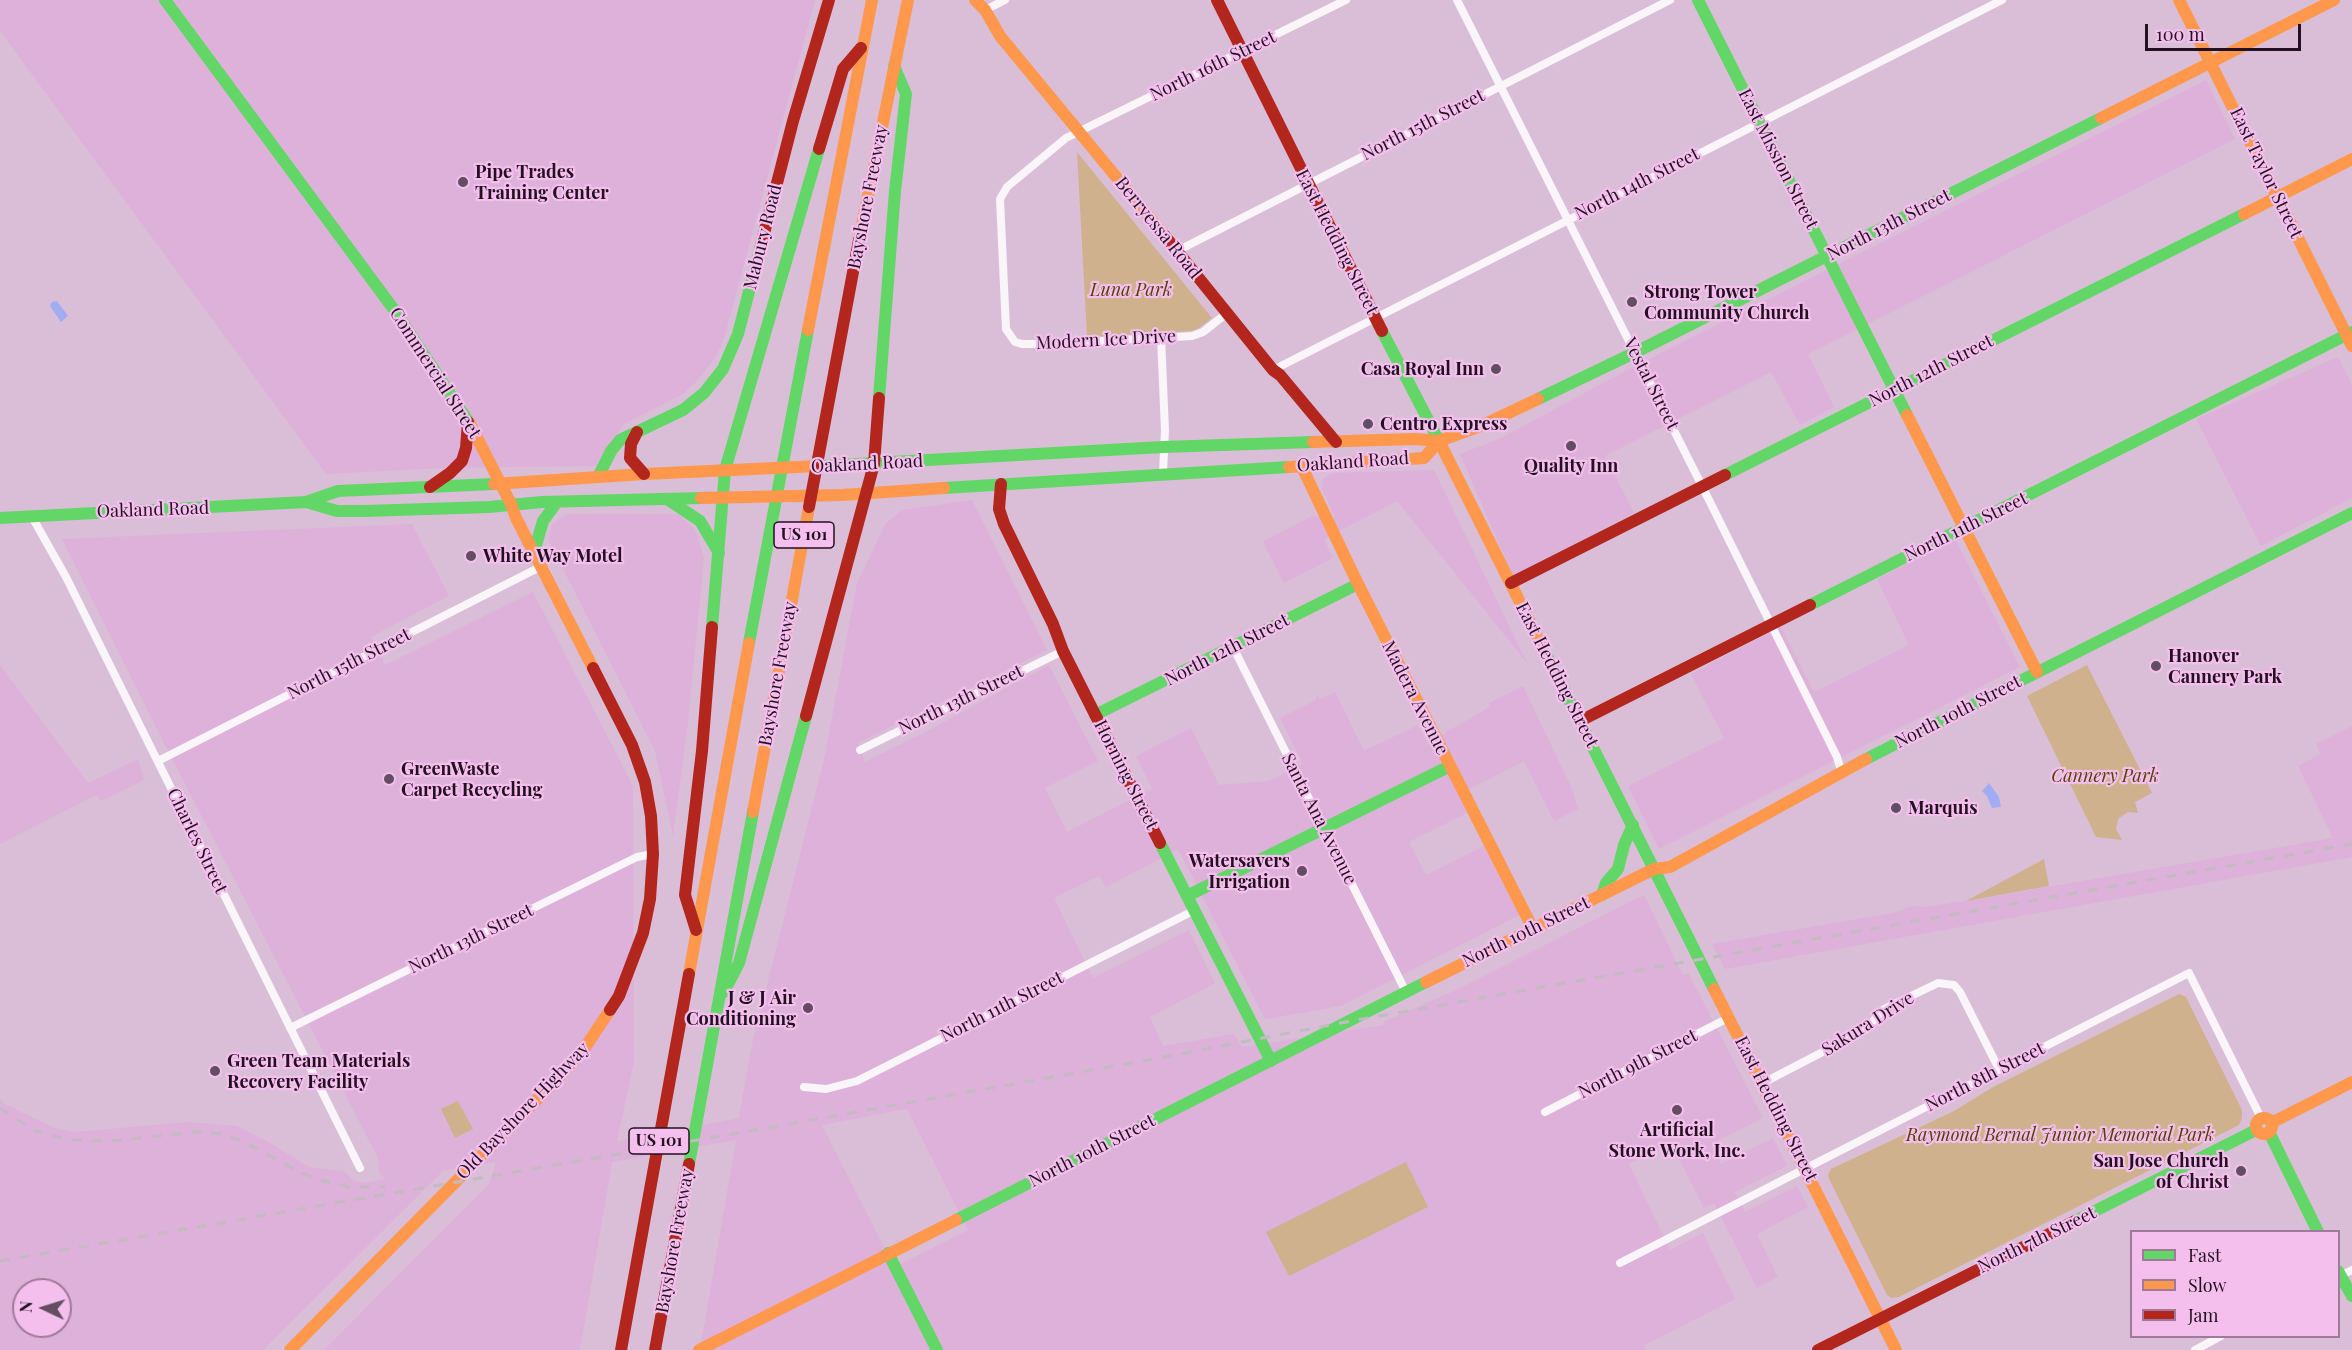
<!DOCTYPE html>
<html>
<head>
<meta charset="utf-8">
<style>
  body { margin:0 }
  #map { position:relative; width:2352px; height:1350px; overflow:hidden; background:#dabed7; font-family:"Playfair Display",serif }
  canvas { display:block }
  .legend { position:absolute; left:2130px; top:1230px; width:210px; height:108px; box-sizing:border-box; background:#f4bfed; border:2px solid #a0799b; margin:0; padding:8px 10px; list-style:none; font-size:18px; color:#231021 }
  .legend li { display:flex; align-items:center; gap:12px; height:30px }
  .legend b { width:30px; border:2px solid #a0799b }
  .north { position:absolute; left:12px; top:1278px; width:60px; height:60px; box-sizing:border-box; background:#f4bfed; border:2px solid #a0799b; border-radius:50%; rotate:274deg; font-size:16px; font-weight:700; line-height:24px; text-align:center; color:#231021 }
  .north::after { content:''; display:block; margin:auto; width:21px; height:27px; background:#634d61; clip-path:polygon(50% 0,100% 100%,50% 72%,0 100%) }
  .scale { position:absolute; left:2145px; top:24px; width:156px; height:27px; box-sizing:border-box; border:3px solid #231021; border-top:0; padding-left:8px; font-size:18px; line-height:21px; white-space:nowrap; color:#231021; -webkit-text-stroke:4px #f4bfed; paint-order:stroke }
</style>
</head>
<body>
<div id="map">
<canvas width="2352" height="1350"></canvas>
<ul class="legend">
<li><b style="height:8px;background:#63d668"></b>Fast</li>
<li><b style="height:8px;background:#ff974d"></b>Slow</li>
<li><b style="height:8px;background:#b3261e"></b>Jam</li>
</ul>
<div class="north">N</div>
<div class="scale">100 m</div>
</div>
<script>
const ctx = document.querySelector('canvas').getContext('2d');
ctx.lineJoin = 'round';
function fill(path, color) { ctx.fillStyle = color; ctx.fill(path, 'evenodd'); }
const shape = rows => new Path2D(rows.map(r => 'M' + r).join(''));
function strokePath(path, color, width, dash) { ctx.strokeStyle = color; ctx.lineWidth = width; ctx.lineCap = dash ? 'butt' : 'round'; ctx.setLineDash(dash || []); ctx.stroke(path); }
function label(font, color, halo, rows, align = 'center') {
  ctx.font = font + ' "Playfair Display",serif'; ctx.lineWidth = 4.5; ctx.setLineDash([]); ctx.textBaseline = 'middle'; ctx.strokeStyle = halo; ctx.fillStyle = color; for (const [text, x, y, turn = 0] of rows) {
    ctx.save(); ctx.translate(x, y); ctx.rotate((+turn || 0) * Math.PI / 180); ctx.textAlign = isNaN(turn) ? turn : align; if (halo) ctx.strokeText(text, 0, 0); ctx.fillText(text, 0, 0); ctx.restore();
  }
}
fill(shape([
  [0,0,815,0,725,335,717,355,698,380,683,394,624,424,595,466,443,468,326,474,0,31],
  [2206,80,2235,139,1808,354,1834,407,1800,425,1771,372,1605,456,1634,513,1513,576,1460,454,1499,439,1635,366],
  [2338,357,2352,385,2352,498,2261,546,2196,419],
  [1434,470,1527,663,1397,501,1324,539,1333,558,1284,583,1263,542,1312,516,1335,517,1322,489,1323,478,1333,473],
  [972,500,1047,650,858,743,865,762,933,728,1049,665,1098,761,1045,788,1067,832,1152,789,1136,756,1191,728,1219,785,1269,781,1303,764,1280,718,1316,700,1315,698,1318,696,1320,699,1335,692,1364,751,1418,725,1427,743,1485,710,1490,705,1489,703,1523,686,1572,789,1578,809,1554,821,1524,761,1458,795,1467,813,1409,842,1426,875,1484,846,1519,915,1341,1006,1265,1019,1178,849,1106,887,1099,876,1054,898,1093,978,1189,930,1215,983,1150,1017,1163,1046,1234,1034,1242,1047,1384,1025,1383,1022,1454,991,1644,895,1683,975,1689,974,1763,1118,1711,1144,1721,1164,1773,1138,1787,1166,1735,1192,1745,1212,1797,1186,1808,1207,1757,1234,1778,1277,1757,1288,1714,1203,1704,1208,1671,1143,1629,1164,1670,1250,1703,1233,1735,1299,1644,1345,1646,1350,700,1350,736,1140,612,1162,580,1350,324,1350,489,1184,496,1162,443,1171,263,1350,0,1350,0,1099,3,1103,54,1128,75,1132,188,1122,237,1126,270,1143,309,1167,343,1171,355,1181,364,1183,386,1179,379,1172,378,1158,164,743,62,539,412,524,449,596,371,637,385,665,533,592,633,786,634,1062,617,1141,739,1118,751,1048,824,760,857,583,886,523,902,510],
  [907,1109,968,1230,894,1267,822,1125],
  [24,1290,60,1290,60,1326,24,1326],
  [566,514,678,514,695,529,704,558,688,723,673,836,655,751,549,541,552,524],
  [1956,540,2020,667,1659,849,1628,786,1724,738,1691,674,1781,627,1814,692,1909,645,1877,579],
  [0,665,88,783,138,759,144,780,101,801,96,795,0,844],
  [2352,726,2352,857,1725,969,1712,944,1893,913,1912,906,1923,907,1966,901,2333,838,2298,766,2321,754,2316,744]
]), '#ddb1d9');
fill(shape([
  [1077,152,1212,318,1199,328,1192,331,1087,337],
  [2087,665,2152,793,2135,802,2138,813,2128,812,2118,819,2116,829,2122,840,2096,837,2027,696],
  [2044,859,2049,886,1966,901],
  [2179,994,2186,997,2242,1110,2242,1118,2239,1125,1899,1297,1891,1298,1887,1295,1830,1181,1828,1175,1831,1169,1954,1111,1993,1087],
  [458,1101,473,1129,455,1138,441,1109],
  [1406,1162,1428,1207,1289,1276,1266,1232]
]), '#cfb28d');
fill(shape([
  [57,301,68,316,61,322,50,306,52,302],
  [1989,783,1999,797,2001,807,1992,808,1987,796,1982,791]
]), '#a1acf2');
strokePath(shape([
  [1457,0,1702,486,1837,757,1841,771],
  [985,10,1005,0],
  [1177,251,1670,0],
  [1227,313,1203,332,1192,336,1050,344,1022,344,1015,342,1006,329,1000,199,1007,187,1066,138,1346,0],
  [1161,337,1165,430,1163,474],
  [1273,370,2002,0],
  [31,515,66,577,360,1168],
  [1233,647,1406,992],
  [860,750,1063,651],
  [158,761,540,567],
  [290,1028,637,857,653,854],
  [1763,1083,1865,1030,1884,1009,1938,983,1954,985,1960,992,1999,1069],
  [804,1087,826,1089,857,1081,1195,910],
  [1545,1112,1730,1017],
  [1620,1263,2189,973,2261,1118],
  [2338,1277,2352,1270],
  [2195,1350,2221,1336]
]), '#f9f5f9', 8);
strokePath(shape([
  [165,0,395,311,470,424],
  [1698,0,1907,415],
  [1382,331,1439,441],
  [879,398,895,191,906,94,894,66],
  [1538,399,1636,352,2101,118],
  [819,466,1163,447,1313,442],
  [1725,475,2244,214],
  [598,477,611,451,620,440,683,410,704,393,723,369,738,334,760,249],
  [944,488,1289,467],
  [667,499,700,521,719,553],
  [306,502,337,511,365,511,489,507,542,502,701,498],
  [0,518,306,502,338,491,494,484],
  [534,552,543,521,557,502],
  [1810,605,2352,332],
  [712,627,725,470,819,149],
  [749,643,808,330],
  [1542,646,1714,989],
  [1095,715,1358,584],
  [1866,759,2352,513],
  [1160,843,1271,1061],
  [1602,895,1606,883,1618,869,1624,845,1633,825],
  [1187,896,1450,766],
  [724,992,739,963,806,716],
  [2269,1132,2318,1232],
  [689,1164,753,812],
  [956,1220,1426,982],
  [2075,1221,2256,1130],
  [888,1253,937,1350],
  [2338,1271,2352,1296]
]), '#63d668', 12);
strokePath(shape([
  [975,0,985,10,1000,36,1164,235],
  [2179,0,2352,346],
  [2101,118,2334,0],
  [2244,214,2352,159],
  [859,240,908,0],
  [808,330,872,0],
  [1538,399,1483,425,1439,441,1542,646],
  [1907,415,2037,672],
  [470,424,511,504],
  [1313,442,1414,439,1439,441],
  [1301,465,1358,584,1533,929],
  [1289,467,1424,458,1439,441],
  [494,484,644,474,819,466],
  [701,498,842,495,944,488],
  [511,504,516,518,593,668],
  [753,812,809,507],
  [689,974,749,643],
  [1426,982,1654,869,1670,867,1866,759],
  [1714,989,1896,1350],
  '2256 1126a8 8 0 1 1 16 0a8 8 0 1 1-16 0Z',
  [2271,1123,2352,1082],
  [290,1350,558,1078,586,1046,610,1010],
  [699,1350,956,1220]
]), '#ff974d', 12);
strokePath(shape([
  [1217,0,1382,331],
  [819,149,843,69,861,48],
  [1164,235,1273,370,1280,375,1336,442],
  [760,249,793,121,829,0],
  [637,432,631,444,630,458,644,474],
  [1001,484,999,509,1004,524,1053,624,1063,651,1160,843],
  [430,487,450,473,462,461,466,448,468,422],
  [809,507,859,240],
  [1511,583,1725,475],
  [593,668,632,745,645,782,651,816,653,854,650,899,643,933,619,996,610,1010],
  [806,716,874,464,879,398],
  [1580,721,1810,605],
  [696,930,685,895,702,751,712,627],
  [621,1350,689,974],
  [655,1350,689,1164],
  [1818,1350,2075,1221]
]), '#b3261e', 12);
strokePath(shape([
  [0,1108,35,1131,68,1140,110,1141,196,1132,224,1134,248,1144,300,1172,324,1181,349,1187,385,1187],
  [0,1261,613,1155,1143,1061,1351,1021,2352,844]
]), '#c2bbc2', 3, [10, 10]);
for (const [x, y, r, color] of [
  [463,182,6,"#634d61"],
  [1632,302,6,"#634d61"],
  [1496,369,6,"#634d61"],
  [1368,424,6,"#634d61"],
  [1571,446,6,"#634d61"],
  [471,556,6,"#634d61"],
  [2156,666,6,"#634d61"],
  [389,779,6,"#634d61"],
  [1896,808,6,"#634d61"],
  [1302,871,6,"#634d61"],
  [808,1008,6,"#634d61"],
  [215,1071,6,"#634d61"],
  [1677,1110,6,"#634d61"],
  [2241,1171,6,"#634d61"]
]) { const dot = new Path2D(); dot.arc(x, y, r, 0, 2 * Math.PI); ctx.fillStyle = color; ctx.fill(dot); strokePath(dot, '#f4bfed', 2); }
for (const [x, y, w] of [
  [804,535,60],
  [659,1141,60]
]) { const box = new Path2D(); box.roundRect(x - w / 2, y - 13, w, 26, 4.5); ctx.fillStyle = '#f4bfed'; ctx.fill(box); strokePath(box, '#231021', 1.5); }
label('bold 16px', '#231021', null, [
  ["US 101",804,535],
  ["US 101",659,1141]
]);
label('18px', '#231021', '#f4bfed', [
  ["North 16th Street",1213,66,-26],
  ["North 15th Street",1423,125,-27],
  ["East Mission Street",1778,159,63],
  ["East Taylor Street",2266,173,64],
  ["North 14th Street",1637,184,-27],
  ["Bayshore Freeway",868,197,-79],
  ["North 13th Street",1889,225,-27],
  ["Berryessa Road",1158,228,51],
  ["Mabury Road",763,237,-76],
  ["East Hedding Street",1337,242,63],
  ["Modern Ice Drive",1106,340,-3],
  ["North 12th Street",1931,371,-27],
  ["Commercial Street",435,373,57],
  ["Vestal Street",1651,384,63],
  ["Oakland Road",1353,462,-4],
  ["Oakland Road",867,464,-3],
  ["Oakland Road",153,510,-2],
  ["North 11th Street",1966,527,-26],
  ["North 12th Street",1227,650,-27],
  ["North 15th Street",349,664,-27],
  ["Bayshore Freeway",778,674,-80],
  ["East Hedding Street",1557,675,63],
  ["Madera Avenue",1415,698,63],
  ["North 13th Street",961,700,-26],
  ["North 10th Street",1958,712,-27],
  ["Horning Street",1126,775,63],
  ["Santa Ana Avenue",1319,819,63],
  ["Charles Street",197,841,64],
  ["North 10th Street",1526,932,-26],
  ["North 13th Street",471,939,-26],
  ["North 11th Street",1002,1007,-27],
  ["Sakura Drive",1868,1024,-32],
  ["North 9th Street",1638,1064,-27],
  ["North 8th Street",1985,1077,-27],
  ["East Hedding Street",1776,1109,63],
  ["Old Bayshore Highway",523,1111,-46],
  ["North 10th Street",1092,1151,-27],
  ["North 7th Street",2037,1240,-26],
  ["Bayshore Freeway",675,1241,-80]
]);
label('bold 18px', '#231021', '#f4bfed', [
  ["Pipe Trades",475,172],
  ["Training Center",475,193],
  ["Strong Tower",1644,292],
  ["Community Church",1644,313],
  ["Casa Royal Inn",1484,369,"right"],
  ["Centro Express",1380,424],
  ["Quality Inn",1571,466,"center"],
  ["White Way Motel",483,556],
  ["Hanover",2168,656],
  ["Cannery Park",2168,677],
  ["GreenWaste",401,769],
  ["Carpet Recycling",401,790],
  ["Marquis",1908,808],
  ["Watersavers",1290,861,"right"],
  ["Irrigation",1290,882,"right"],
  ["J & J Air",796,998,"right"],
  ["Conditioning",796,1019,"right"],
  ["Green Team Materials",227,1061],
  ["Recovery Facility",227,1082],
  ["Artificial",1677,1130,"center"],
  ["Stone Work, Inc.",1677,1151,"center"],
  ["San Jose Church",2229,1161,"right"],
  ["of Christ",2229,1182,"right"]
], 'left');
label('italic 18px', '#554201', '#f4bfed', [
  ["Luna Park",1131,290],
  ["Cannery Park",2105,776],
  ["Raymond Bernal Junior Memorial Park",2060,1135]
]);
</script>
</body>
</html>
